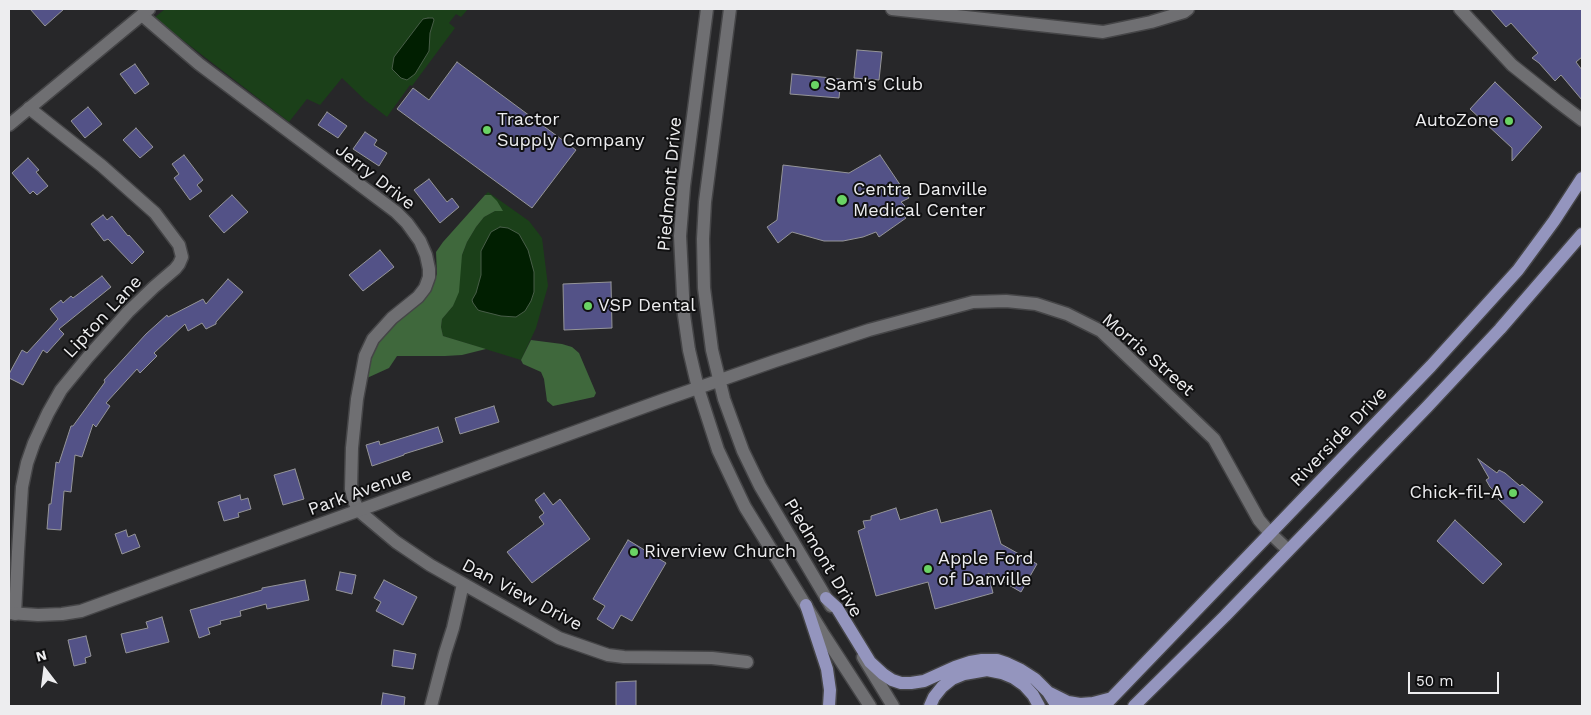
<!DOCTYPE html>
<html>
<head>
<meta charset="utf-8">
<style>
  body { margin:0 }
  #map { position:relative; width:1591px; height:715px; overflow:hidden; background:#272729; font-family:"Work Sans",sans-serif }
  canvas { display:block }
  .frame { position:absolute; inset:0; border:10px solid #ededef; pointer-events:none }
  .north { position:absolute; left:20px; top:645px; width:50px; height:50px; -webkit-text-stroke:4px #101011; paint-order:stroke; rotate:345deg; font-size:14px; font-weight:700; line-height:20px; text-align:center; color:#ededef }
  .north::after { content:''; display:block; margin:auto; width:18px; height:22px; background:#ededef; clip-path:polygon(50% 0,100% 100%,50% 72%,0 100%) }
  .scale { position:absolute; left:1408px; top:672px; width:91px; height:22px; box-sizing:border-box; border:2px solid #ededef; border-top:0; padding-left:6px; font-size:15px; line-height:18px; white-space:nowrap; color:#ededef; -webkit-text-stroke:4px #101011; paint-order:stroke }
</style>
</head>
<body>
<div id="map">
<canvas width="1591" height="715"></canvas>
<div class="frame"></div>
<div class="north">N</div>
<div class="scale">50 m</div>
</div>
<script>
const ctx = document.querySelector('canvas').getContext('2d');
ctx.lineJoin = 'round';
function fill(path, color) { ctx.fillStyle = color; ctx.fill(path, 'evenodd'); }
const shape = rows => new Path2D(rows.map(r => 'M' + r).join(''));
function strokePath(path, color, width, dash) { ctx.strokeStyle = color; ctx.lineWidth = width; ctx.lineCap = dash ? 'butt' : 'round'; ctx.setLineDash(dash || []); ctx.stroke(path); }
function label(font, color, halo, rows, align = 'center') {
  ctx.font = font + ' "Work Sans",sans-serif'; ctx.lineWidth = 4; ctx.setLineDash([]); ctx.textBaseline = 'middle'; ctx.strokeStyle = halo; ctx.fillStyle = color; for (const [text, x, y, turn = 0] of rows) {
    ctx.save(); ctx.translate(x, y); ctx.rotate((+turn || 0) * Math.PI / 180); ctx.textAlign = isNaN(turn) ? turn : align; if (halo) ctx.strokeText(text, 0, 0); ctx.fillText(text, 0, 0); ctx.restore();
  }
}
fill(shape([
  [165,9,468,9,461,17,456,14,449,23,455,28,412,86,410,85,387,117,365,100,342,78,320,105,307,99,289,122,154,18],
  [488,192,529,221,542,238,548,286,536,328,521,360,443,336,441,327,442,319,453,306,462,255,467,242,476,227,484,217,495,211,502,211,491,195,485,195]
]), '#1b4019');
fill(shape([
  [485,195,491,195,497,201,503,211,495,211,484,217,476,227,467,242,462,255,459,292,453,306,442,319,441,327,443,336,486,349,462,355,445,356,397,356,389,368,367,378,370,356,377,343,397,322,424,298,432,286,437,274,436,252,443,242],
  [531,340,562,344,572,347,579,353,596,393,594,397,553,406,547,401,544,379,541,372,523,364,521,360]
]), '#3f683c');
const water = shape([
  [428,18,433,18,434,20,430,33,429,51,415,74,407,80,401,78,392,69,394,57,419,24,423,19,428,18],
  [500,227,508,228,519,234,528,250,534,272,534,292,531,301,525,311,516,317,501,316,481,311,478,310,473,303,472,300,476,293,481,275,481,251,491,232,500,227]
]);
fill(water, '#011f01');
strokePath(water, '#485d48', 1);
const building = shape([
  [30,9,64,9,45,26,30,9],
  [1490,9,1582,9,1582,57,1576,62,1582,70,1582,100,1561,75,1555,81,1539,63,1532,58,1538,53,1511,23,1506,27,1490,9],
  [857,50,882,52,879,80,854,78,857,50],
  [457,62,576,150,532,208,397,109,413,88,429,100,457,62],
  [135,64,149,84,135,94,120,74,135,64],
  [792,74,841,79,839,98,790,94,792,74],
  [1495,82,1542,127,1512,161,1512,148,1470,109,1495,82],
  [88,107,102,124,85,138,71,121,88,107],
  [327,112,347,126,338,138,318,125,327,112],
  [136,128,153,147,140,158,123,140,136,128],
  [365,132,377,140,374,145,387,153,379,166,353,149,365,132],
  [184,155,203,180,197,185,202,191,190,200,174,178,179,174,172,164,184,155],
  [880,155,909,198,901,202,905,206,900,210,906,218,879,237,876,232,863,237,843,241,824,241,792,232,778,243,767,227,777,220,783,165,849,173,880,155],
  [28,158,39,170,36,172,48,186,37,195,33,191,30,194,12,173,28,158],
  [429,179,447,202,452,198,459,207,440,223,414,190,429,179],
  [232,195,248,212,224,233,209,216,232,195],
  [103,215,107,220,112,216,128,236,129,235,144,252,132,264,108,239,104,241,91,224,103,215],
  [380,250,394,267,363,291,349,275,380,250],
  [102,276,111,287,59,329,64,334,47,353,43,350,23,385,9,378,9,374,22,350,27,353,58,319,50,309,61,300,63,303,71,296,73,298,102,276],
  [228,279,243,292,216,322,216,324,206,329,202,323,188,331,185,324,154,353,157,356,140,373,137,369,106,403,110,406,96,427,93,424,82,457,75,455,71,492,64,491,61,530,47,529,49,504,51,504,56,462,59,463,71,426,73,426,105,382,104,380,146,334,167,315,168,317,203,299,206,304,228,279],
  [611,282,612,328,564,330,563,284,611,282],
  [494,406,499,422,460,434,455,418,494,406],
  [438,427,443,442,404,454,404,455,372,466,366,445,379,441,380,445,438,427],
  [1478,459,1497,473,1499,470,1505,473,1520,486,1522,484,1543,502,1524,523,1498,499,1500,497,1490,487,1486,480,1489,478,1478,459],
  [295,469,304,499,283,505,274,475,295,469],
  [544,493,553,505,560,499,590,539,532,583,507,552,544,524,539,517,544,513,535,500,544,493],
  [240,495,241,500,248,498,251,509,238,513,239,517,224,521,218,502,240,495],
  [896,508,900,520,937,509,941,523,991,510,1001,544,1037,564,1021,592,988,573,993,593,935,609,928,582,876,596,858,531,865,528,863,521,871,520,871,516,896,508],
  [1455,520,1502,564,1483,584,1437,541,1455,520],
  [126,530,128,537,135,534,140,547,122,554,115,534,126,530],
  [628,540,666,563,632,621,621,615,613,629,597,619,605,606,593,599,628,540],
  [340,572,356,575,352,594,336,590,340,572],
  [305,580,309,600,267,609,266,604,240,611,241,616,220,621,221,624,208,628,210,634,199,638,190,610,262,590,262,588,305,580],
  [384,580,417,597,403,625,376,611,381,602,374,598,384,580],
  [162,617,169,642,126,653,121,634,148,628,146,622,162,617],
  [86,636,91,656,85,658,86,663,74,666,68,640,86,636],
  [394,650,416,654,413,669,392,666,394,650],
  [636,681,636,706,616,706,616,682,636,681],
  [383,693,405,697,404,706,381,706,383,693]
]);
fill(building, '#535287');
strokePath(building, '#959598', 1);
const street = shape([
  [892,9,1103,32,1151,22,1184,12,1188,9],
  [1460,9,1512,65,1557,101,1582,120],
  [142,15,199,64,396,212,407,223,420,241,426,255,429,269,429,277,425,288,418,297,392,318,373,339,365,356,357,399,352,448,351,489,354,501,359,511,396,542,430,565,559,638,608,655,624,657,712,658,747,662],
  [15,614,18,552,22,487,27,463,34,443,48,413,61,390,88,357,128,312,154,287,175,269,179,264,182,257,179,245,155,213,102,166,29,108],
  [431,706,445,653,453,628,463,584]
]);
const secondary = shape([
  [707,9,684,186,680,236,684,315,689,350,698,388,718,450,745,507,822,632,870,706],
  [730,9,705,202,703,239,704,288,712,350,724,399,743,451,760,486,831,606],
  [9,125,149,9],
  [9,613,38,615,62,614,81,611,663,400,775,361,869,330,973,302,1006,301,1036,304,1067,314,1101,331,1214,439,1259,520,1270,533,1288,550],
  [863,657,893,706]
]);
const primary = shape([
  [826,598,837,608,870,662,883,674,892,680,901,683,911,683,924,681,955,667,970,662,982,660,997,660,1006,663,1021,670,1035,679,1048,692,1057,706],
  [806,605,827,669,830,690,829,706],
  [1050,693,1068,702,1080,704,1093,703,1112,698],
  [930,706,934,697,942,687,952,679,964,674,987,670,1002,673,1014,678,1024,685,1033,695,1039,706],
  [1104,706,1431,366,1518,270,1554,221,1582,178],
  [1134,706,1225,616,1427,407,1500,329,1582,234]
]);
strokePath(street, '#454547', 15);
strokePath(secondary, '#454547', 15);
strokePath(primary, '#454547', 15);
strokePath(street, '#6f6f72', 12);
strokePath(secondary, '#6f6f72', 12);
strokePath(primary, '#9495be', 12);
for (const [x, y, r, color] of [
  [815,85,5,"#6ad364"],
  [1509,121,5,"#6ad364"],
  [487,130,5,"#6ad364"],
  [842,200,6,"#6ad364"],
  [588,306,5,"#6ad364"],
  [1513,493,5,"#6ad364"],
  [634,552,5,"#6ad364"],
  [928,569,5,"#6ad364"]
]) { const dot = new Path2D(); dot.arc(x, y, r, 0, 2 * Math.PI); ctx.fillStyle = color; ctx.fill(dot); strokePath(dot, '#101011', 2); }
label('18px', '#ededef', '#101011', [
  ["Sam's Club",825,85],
  ["Tractor",497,120],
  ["Supply Company",497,141],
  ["AutoZone",1499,121,"right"],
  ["Centra Danville",853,190],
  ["Medical Center",853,211],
  ["VSP Dental",598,306],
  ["Chick-fil-A",1503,493,"right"],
  ["Riverview Church",644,552],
  ["Apple Ford",938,559],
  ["of Danville",938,580]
], 'left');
label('18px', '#ededef', '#101011', [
  ["Jerry Drive",375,177,38],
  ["Piedmont Drive",670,184,-85],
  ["Lipton Lane",103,317,-47],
  ["Morris Street",1148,355,41],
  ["Riverside Drive",1339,437,-46],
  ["Park Avenue",360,492,-20],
  ["Piedmont Drive",823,558,59],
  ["Dan View Drive",522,595,28]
]);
</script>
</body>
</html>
